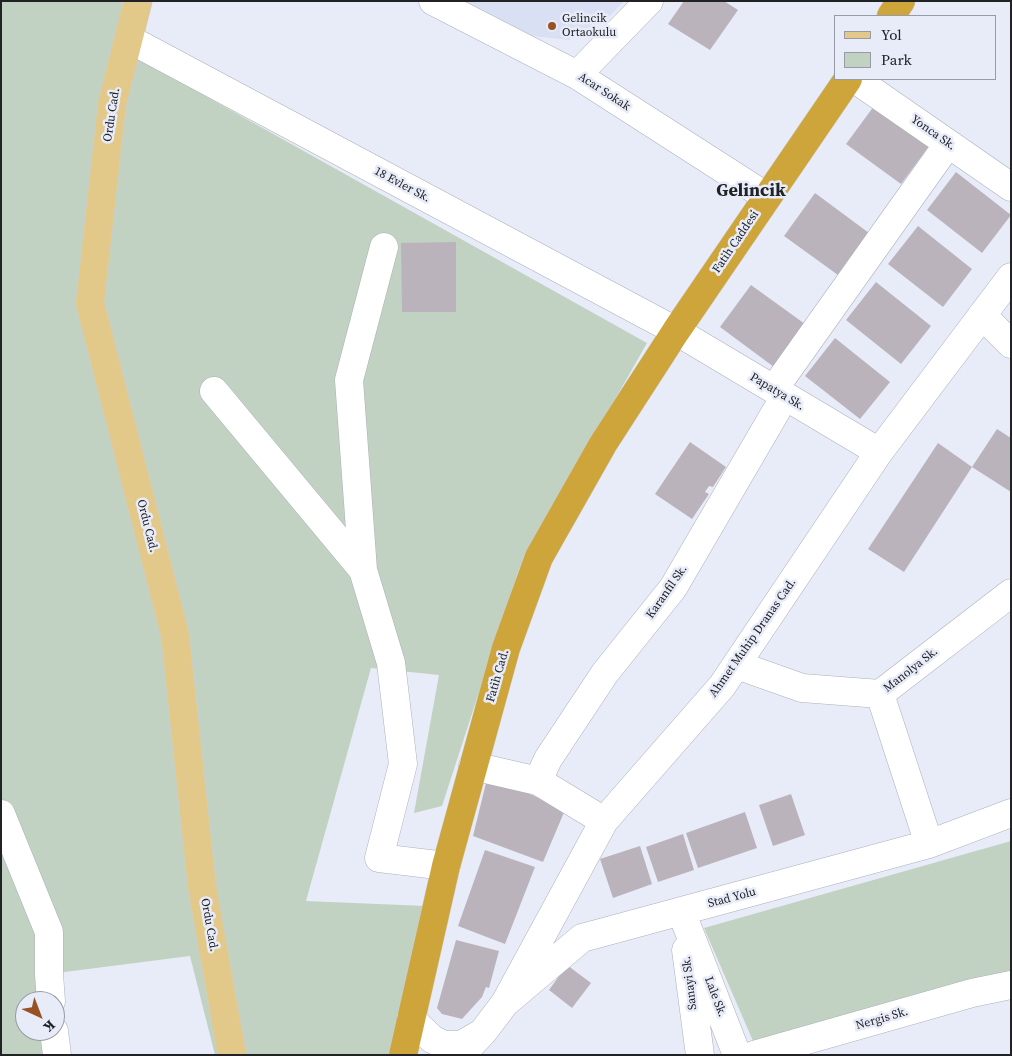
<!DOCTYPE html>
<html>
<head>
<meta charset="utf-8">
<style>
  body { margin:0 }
  #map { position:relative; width:1012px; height:1056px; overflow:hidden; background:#e8ecf8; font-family:"Source Serif 4",serif }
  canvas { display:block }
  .frame { position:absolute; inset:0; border:2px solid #212226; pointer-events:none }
  .legend { position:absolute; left:834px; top:15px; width:162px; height:65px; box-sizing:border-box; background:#e8ecf8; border:1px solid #989ba4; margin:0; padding:6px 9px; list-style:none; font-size:15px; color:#212226 }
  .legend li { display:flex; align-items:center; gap:10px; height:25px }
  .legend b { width:25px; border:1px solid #989ba4 }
  .north { position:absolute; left:15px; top:991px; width:50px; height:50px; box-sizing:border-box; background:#e8ecf8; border:1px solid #989ba4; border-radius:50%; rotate:137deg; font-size:14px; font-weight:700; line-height:20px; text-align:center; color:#212226 }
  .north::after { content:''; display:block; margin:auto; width:18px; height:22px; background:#975226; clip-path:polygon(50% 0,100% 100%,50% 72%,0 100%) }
</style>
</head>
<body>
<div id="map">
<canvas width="1012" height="1056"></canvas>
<div class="frame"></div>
<ul class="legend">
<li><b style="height:6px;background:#e2c989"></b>Yol</li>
<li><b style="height:14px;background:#c2d2c2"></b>Park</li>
</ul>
<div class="north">K</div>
</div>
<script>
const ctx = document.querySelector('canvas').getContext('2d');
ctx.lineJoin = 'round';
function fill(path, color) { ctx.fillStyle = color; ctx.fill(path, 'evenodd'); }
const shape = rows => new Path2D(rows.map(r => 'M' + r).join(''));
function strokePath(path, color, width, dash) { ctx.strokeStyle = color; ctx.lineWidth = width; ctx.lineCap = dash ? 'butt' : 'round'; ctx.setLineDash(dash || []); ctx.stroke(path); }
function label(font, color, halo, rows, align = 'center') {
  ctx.font = font + ' "Source Serif 4",serif'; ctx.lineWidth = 5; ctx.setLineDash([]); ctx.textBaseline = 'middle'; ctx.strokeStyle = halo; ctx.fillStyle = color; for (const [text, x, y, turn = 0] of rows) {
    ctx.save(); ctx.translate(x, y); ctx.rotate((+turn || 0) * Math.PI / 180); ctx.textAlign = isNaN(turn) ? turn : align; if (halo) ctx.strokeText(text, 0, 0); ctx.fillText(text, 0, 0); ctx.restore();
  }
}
fill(shape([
  [465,1,624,1,609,17,569,40,532,36,476,10]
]), '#d9e0f3');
fill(shape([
  [1,1,123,1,116,46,647,343,519,569,442,806,414,813,439,675,371,668,306,901,426,906,400,1055,215,1055,190,956,49,974,51,1001,25,1001,25,1031,54,1031,57,1055,1,1055],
  [1011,841,1011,975,753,1041,704,928]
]), '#c2d2c2');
fill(shape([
  [684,1,724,1,738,10,710,50,668,24],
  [877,102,932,142,901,184,846,144],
  [956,172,1011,215,982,253,927,210],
  [815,193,869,233,838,275,784,236],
  [918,226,972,269,943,307,888,264],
  [456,242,456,312,402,312,401,243],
  [876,282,931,326,901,364,846,320],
  [751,285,805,324,774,367,720,327],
  [835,338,890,382,860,419,805,376],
  [997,429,1011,438,1011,492,972,467],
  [690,442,726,467,713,487,709,486,705,492,709,494,692,519,655,494],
  [938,443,972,467,904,572,868,549],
  [488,775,565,810,543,862,473,836],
  [791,794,805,835,773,846,759,805],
  [745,812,757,848,698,868,686,833],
  [683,834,694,870,658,882,646,847],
  [640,846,652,884,613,898,600,859],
  [485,850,535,867,505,944,458,926],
  [456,940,499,951,489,988,486,987,482,997,462,1019,442,1014,437,1008],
  [567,965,591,983,572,1008,549,990]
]), '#bbb3bc');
const minor = shape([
  [433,1,577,75,767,197],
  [129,39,676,331,879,452],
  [577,75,649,1],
  [855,79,1011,187],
  [384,247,349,380,363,570,391,663,403,764,379,858,446,866],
  [982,315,1011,344],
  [774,389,948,144],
  [214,391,363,570],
  [737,665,802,688,880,694,1011,593],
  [880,694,929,844],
  [473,766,538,781,604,821],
  [538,781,548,759,605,673,673,588,785,396],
  [1,814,49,932,49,974,51,1001],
  [681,911,737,1055],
  [686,950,700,1055],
  [505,1003,604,821,722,686,879,452,1011,277],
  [411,1019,432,1039,444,1045,461,1045,480,1034],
  [54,1031,57,1055],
  [461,1055,483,1032,505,1003,582,938,929,844,1011,813],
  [754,1055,972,993,1011,985]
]);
const major = shape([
  [138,1,112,104,90,303,175,635,202,887,232,1055]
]);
const highway = shape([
  [891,16,901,1],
  [403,1055,446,866,506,648,539,557,603,444,676,331,848,79]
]);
strokePath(minor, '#abb0ba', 29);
strokePath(major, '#cececf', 29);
strokePath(highway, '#cececf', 29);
strokePath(minor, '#fff', 28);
strokePath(major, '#e2c989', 28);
strokePath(highway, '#cea53a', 28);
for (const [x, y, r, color] of [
  [552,26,5,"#975226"]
]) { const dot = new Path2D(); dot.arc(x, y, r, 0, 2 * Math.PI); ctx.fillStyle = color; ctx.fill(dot); strokePath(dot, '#e8ecf8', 2); }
label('12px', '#212226', '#e8ecf8', [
  ["Gelincik",562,19],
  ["Ortaokulu",562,33]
], 'left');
label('12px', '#212226', '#e8ecf8', [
  ["Acar Sokak",604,92,33],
  ["Ordu Cad.",112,115,-81],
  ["Yonca Sk.",933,133,35],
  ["18 Evler Sk.",402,185,28],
  ["Fatih Caddesi",736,242,-56],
  ["Papatya Sk.",777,392,31],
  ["Ordu Cad.",147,526,76],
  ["Karanfil Sk.",667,592,-55],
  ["Ahmet Muhip Dranas Cad.",753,638,-55],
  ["Manolya Sk.",911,670,-38],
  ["Fatih Cad.",498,676,-74],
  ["Stad Yolu",732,898,-15],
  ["Ordu Cad.",209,925,80],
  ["Sanayi Sk.",690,983,-97],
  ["Lale Sk.",715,997,69],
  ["Nergis Sk.",882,1019,-16]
]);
label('bold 18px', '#212226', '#e8ecf8', [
  ["Gelincik",751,191]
]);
</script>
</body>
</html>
